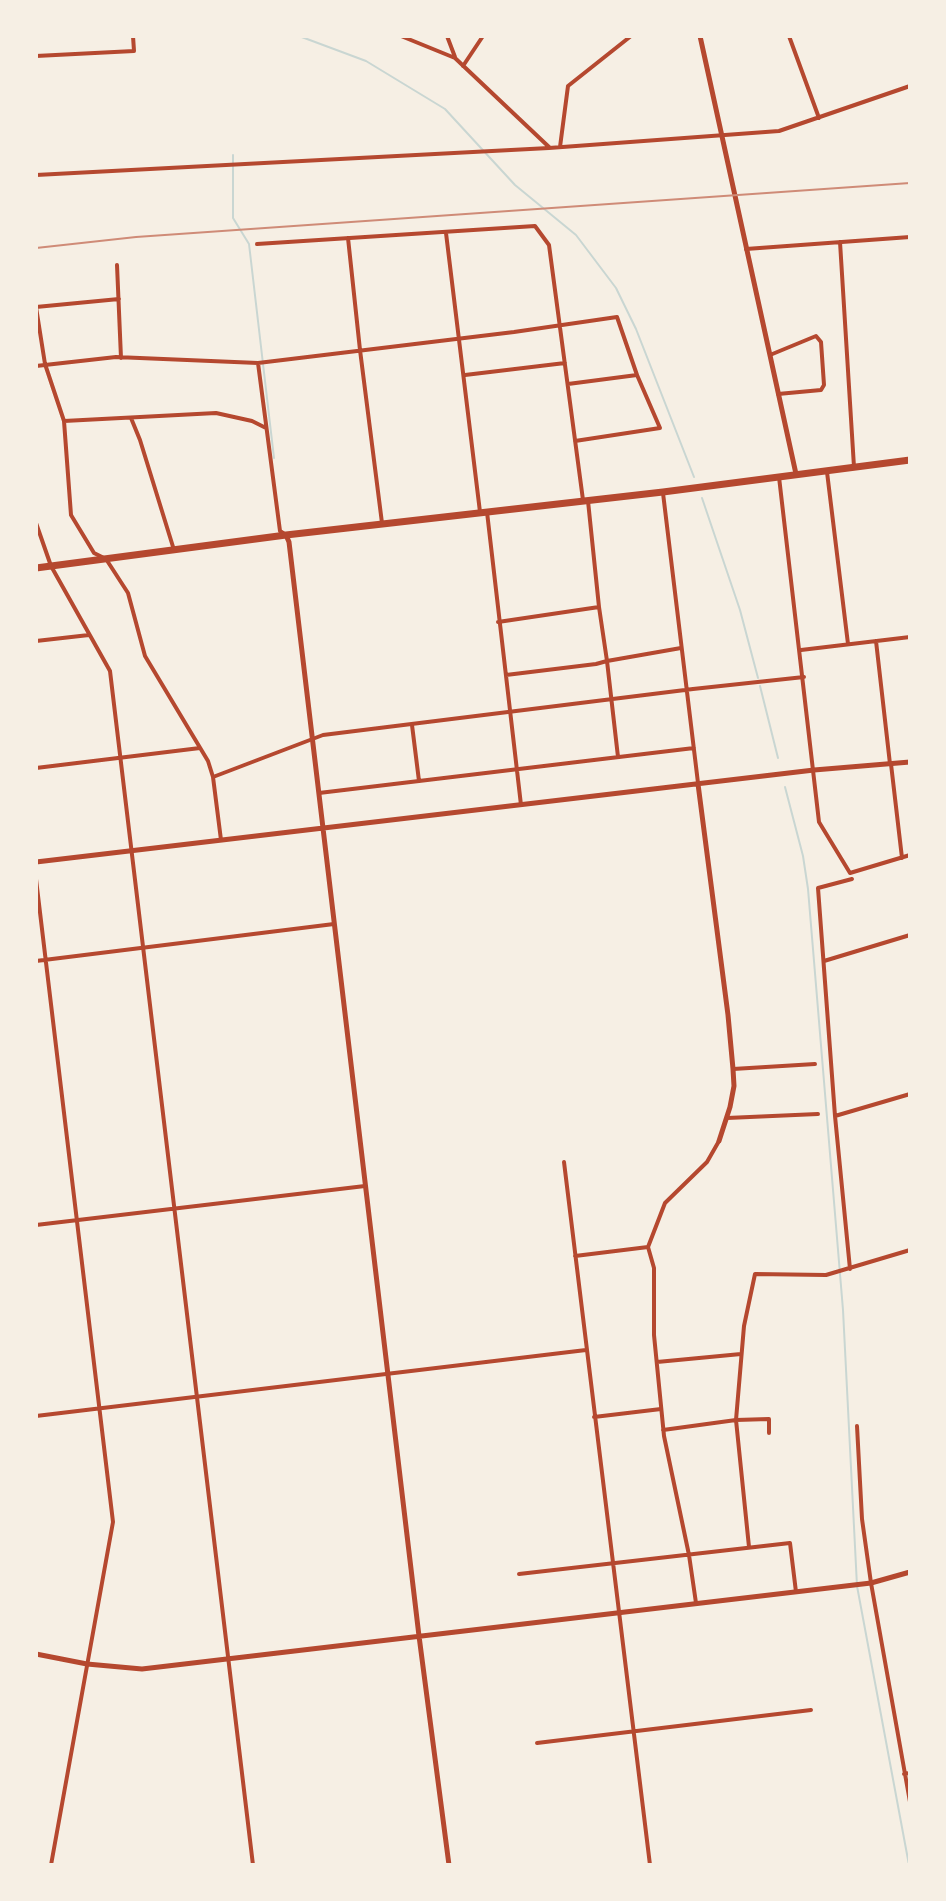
<!DOCTYPE html>
<html>
<head>
<meta charset="utf-8">
<style>
  body { margin:0 }
  #map { position:relative; width:946px; height:1901px; overflow:hidden; background:#f6efe4; font-family:"Fira Sans",sans-serif }
  canvas { display:block }
  .frame { position:absolute; inset:0; border:38px solid #f6efe4; pointer-events:none }
</style>
</head>
<body>
<div id="map">
<canvas width="946" height="1901"></canvas>
<div class="frame"></div>
</div>
<script>
const ctx = document.querySelector('canvas').getContext('2d');
ctx.lineJoin = 'round';
const shape = rows => new Path2D(rows.map(r => 'M' + r).join(''));
function strokePath(path, color, width, dash) { ctx.strokeStyle = color; ctx.lineWidth = width; ctx.lineCap = dash ? 'butt' : 'round'; ctx.setLineDash(dash || []); ctx.stroke(path); }
strokePath(shape([
  [299,36,366,61,445,109,515,185,576,235,616,288,636,329,694,477],
  [233,155,233,218,249,244,274,458],
  [702,498,740,610,758,678],
  [760,686,778,758],
  [785,787,803,856,808,889,843,1310,857,1586,909,1865]
]), '#c9d6d2', 2);
strokePath(shape([
  [401,36,455,58,549,147],
  [447,36,455,57],
  [789,36,819,118],
  [36,56,134,51,133,36],
  [463,66,483,36],
  [560,147,568,86,631,36],
  [36,175,549,148,779,131,910,86],
  [446,233,480,512],
  [348,238,360,350,382,523],
  [840,242,854,467],
  [257,244,535,226,549,245,583,500],
  [746,249,910,237],
  [117,265,121,358],
  [36,307,45,364,64,421,71,515,94,553,106,559,128,593,145,656,208,761,213,777,221,840],
  [36,307,119,299],
  [770,355,816,336,821,342,824,385,821,390,778,394],
  [258,363,280,531,286,535],
  [36,366,116,357,258,363,514,332,617,317,637,375,568,384],
  [465,375,565,363],
  [131,418,140,440,174,550],
  [64,421,216,413,252,421,266,428],
  [575,441,660,428,637,375],
  [827,472,848,644],
  [779,477,819,822,850,873,910,855],
  [663,493,698,783],
  [588,501,599,607],
  [487,512,521,805],
  [36,523,51,566,110,671,253,1865],
  [498,622,599,607,607,661,681,648],
  [36,641,89,635],
  [876,641,890,764],
  [801,650,910,637],
  [506,675,596,664,607,661,618,757],
  [412,725,419,781,694,748],
  [891,764,902,858],
  [36,768,200,748],
  [213,777,323,735,693,689,804,677],
  [319,793,419,781],
  [36,879,113,1522,51,1865],
  [852,879,818,888,835,1116,910,1094],
  [36,961,334,924],
  [824,961,910,935],
  [733,1069,815,1064],
  [835,1116,850,1269],
  [727,1118,818,1114],
  [564,1162,650,1865],
  [36,1225,365,1186],
  [575,1256,648,1247],
  [657,1362,741,1354],
  [36,1416,586,1350],
  [594,1417,661,1409],
  [857,1426,862,1519,871,1583,910,1802],
  [663,1430,736,1420,769,1419,769,1433],
  [749,1547,736,1420,744,1326,755,1274,826,1275,910,1250],
  [519,1574,790,1543,796,1592],
  [696,1603,689,1555,664,1436,654,1335,654,1268,648,1247,665,1203,707,1162,719,1141],
  [537,1743,811,1710],
  [904,1774,910,1773]
]), '#b5482f', 4);
strokePath(shape([
  [700,36,796,474],
  [286,535,289,542,419,1636,449,1865],
  [698,784,728,1015,733,1069,734,1086,730,1107,719,1141],
  [36,862,814,770,910,762],
  [36,1654,87,1664,142,1669,871,1583,910,1572]
]), '#b5482f', 5);
strokePath(shape([
  [36,568,286,535,663,492,910,460]
]), '#b5482f', 7);
strokePath(shape([
  [36,248,136,237,910,183]
]), '#cf8b77', 2);
</script>
</body>
</html>
